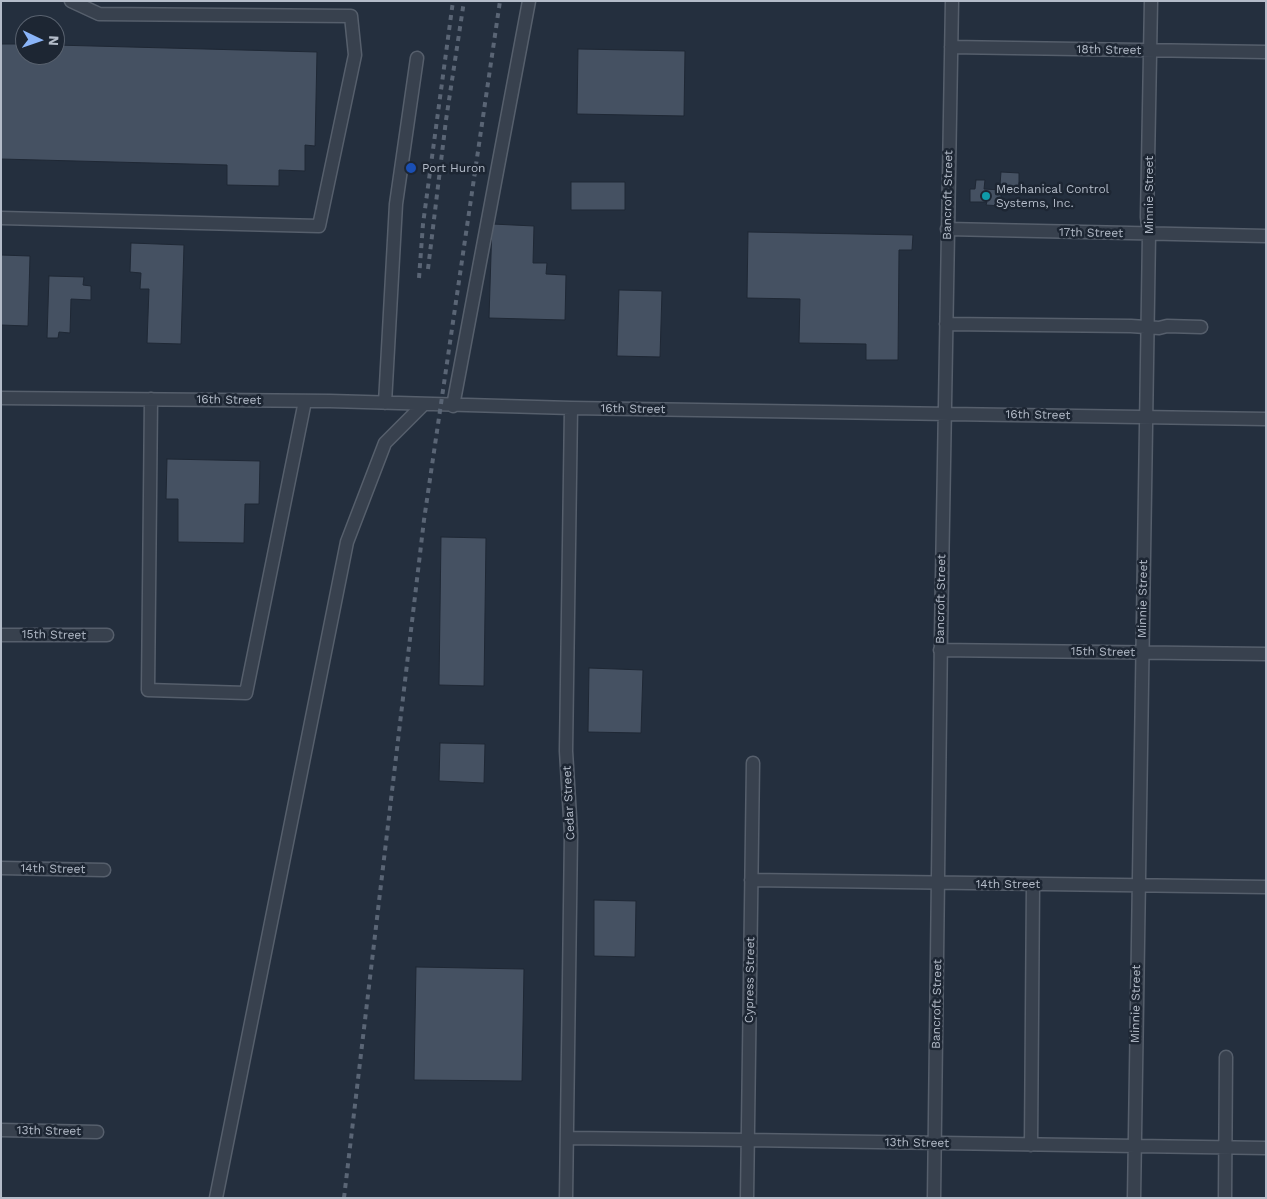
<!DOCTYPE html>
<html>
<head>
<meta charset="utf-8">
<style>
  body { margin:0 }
  #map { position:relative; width:1267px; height:1199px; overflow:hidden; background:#242f3e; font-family:"Work Sans",sans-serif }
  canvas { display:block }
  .frame { position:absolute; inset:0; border:2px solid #b4bcc9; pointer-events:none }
  .north { position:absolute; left:15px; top:15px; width:50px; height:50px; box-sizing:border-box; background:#1d2633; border:1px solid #59626f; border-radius:50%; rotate:93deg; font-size:14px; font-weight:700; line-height:20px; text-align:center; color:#b4bcc9 }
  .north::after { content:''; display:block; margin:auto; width:18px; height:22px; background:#8ab4f8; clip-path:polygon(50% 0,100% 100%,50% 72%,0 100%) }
</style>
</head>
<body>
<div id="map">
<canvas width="1267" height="1199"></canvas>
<div class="frame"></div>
<div class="north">N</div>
</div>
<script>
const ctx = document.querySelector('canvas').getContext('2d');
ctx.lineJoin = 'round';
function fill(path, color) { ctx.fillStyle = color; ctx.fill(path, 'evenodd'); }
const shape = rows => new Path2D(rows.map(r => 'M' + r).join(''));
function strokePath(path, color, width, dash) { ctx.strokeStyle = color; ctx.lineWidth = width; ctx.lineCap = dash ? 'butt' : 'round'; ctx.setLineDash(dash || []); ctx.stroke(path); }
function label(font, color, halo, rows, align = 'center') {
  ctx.font = font + ' "Work Sans",sans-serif'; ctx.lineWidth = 5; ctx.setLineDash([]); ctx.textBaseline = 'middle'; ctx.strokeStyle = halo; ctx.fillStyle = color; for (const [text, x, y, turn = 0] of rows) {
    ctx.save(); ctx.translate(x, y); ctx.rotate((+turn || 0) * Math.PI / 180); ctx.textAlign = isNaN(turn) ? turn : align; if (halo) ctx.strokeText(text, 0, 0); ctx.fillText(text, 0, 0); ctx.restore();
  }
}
const building = shape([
  [1,44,25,44,25,55,55,55,55,45,317,52,315,146,305,145,305,171,279,170,279,186,227,185,227,165,1,159,1,44],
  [578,49,685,51,684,116,577,114,578,49],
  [1001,172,1019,173,1019,187,1000,185,1001,172],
  [976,180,985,180,984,189,1001,190,1001,206,986,205,987,202,970,202,970,189,975,189,976,180],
  [571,182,625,182,625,210,571,210,571,182],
  [492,224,534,226,533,263,547,263,546,274,566,275,565,320,489,318,492,224],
  [748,232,913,235,912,250,899,250,898,360,866,360,866,344,799,343,800,299,747,298,748,232],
  [131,243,184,245,181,344,147,343,149,289,140,289,141,273,130,272,131,243],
  [1,255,30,256,28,326,1,325,1,255],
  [49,276,84,277,83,285,91,286,91,300,71,299,70,333,59,332,58,338,47,338,49,276],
  [619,290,662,291,660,357,617,356,619,290],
  [167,459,260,461,259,504,245,504,244,543,178,542,178,499,166,499,167,459],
  [441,537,486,538,484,686,439,685,441,537],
  [589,668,643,670,641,733,588,732,589,668],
  [440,743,485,744,484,783,439,781,440,743],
  [594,900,636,901,635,957,594,956,594,900],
  [416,967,524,969,522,1081,414,1080,416,967]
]);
fill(building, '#455162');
strokePath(building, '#1f2835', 1);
const minor = shape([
  [951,47,1266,52],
  [1,218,319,226,355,55,351,16,99,14,71,1],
  [947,229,1266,236],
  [946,324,1131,326,1159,328,1167,326,1201,327],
  [1,398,330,401,571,408,1266,419],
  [151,399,148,690,246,693,305,401],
  [385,403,396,204,417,58],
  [453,406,529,1],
  [1,635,107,635],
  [940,650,1266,654],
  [1,868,104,870],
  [751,880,1266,887],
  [1,1130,97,1132],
  [568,1138,748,1140,1266,1148],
  [1031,1145,1033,884],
  [216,1198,347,542,385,443,423,405],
  [566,1198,571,834,566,751,571,408],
  [747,1198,753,763],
  [934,1198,941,635,952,1],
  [1134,1198,1149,234,1147,217,1151,1],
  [1225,1198,1226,1057]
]);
strokePath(minor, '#565f6c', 15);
strokePath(minor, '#38414e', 12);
strokePath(shape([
  [428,269,446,120,464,1],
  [419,278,423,224,453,1],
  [344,1198,424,520,500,1]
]), '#5a6575', 4, [5, 5]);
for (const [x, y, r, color] of [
  [411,168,6,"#1a4fb4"],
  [986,196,5,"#0f9aa8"]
]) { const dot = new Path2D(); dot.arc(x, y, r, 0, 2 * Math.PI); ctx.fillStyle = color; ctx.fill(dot); strokePath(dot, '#1d2633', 2); }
label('12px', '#b4bcc9', '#1d2633', [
  ["18th Street",1109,50,1],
  ["Bancroft Street",948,195,-89],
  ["Minnie Street",1149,195,-90],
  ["17th Street",1091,233,1],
  ["16th Street",229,400,1],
  ["16th Street",633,409,1],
  ["16th Street",1038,415,1],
  ["Bancroft Street",941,599,-89],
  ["Minnie Street",1143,599,-89],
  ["15th Street",54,635,1],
  ["15th Street",1103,652,1],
  ["Cedar Street",569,803,-93],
  ["14th Street",53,869,1],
  ["14th Street",1008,884],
  ["Cypress Street",750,980,-89],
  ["Bancroft Street",937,1004,-89],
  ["Minnie Street",1136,1004,-89],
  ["13th Street",49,1131,1],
  ["13th Street",917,1143,1]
]);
label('12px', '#b4bcc9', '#1d2633', [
  ["Port Huron",422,168],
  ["Mechanical Control",996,189],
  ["Systems, Inc.",996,203]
], 'left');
</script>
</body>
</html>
